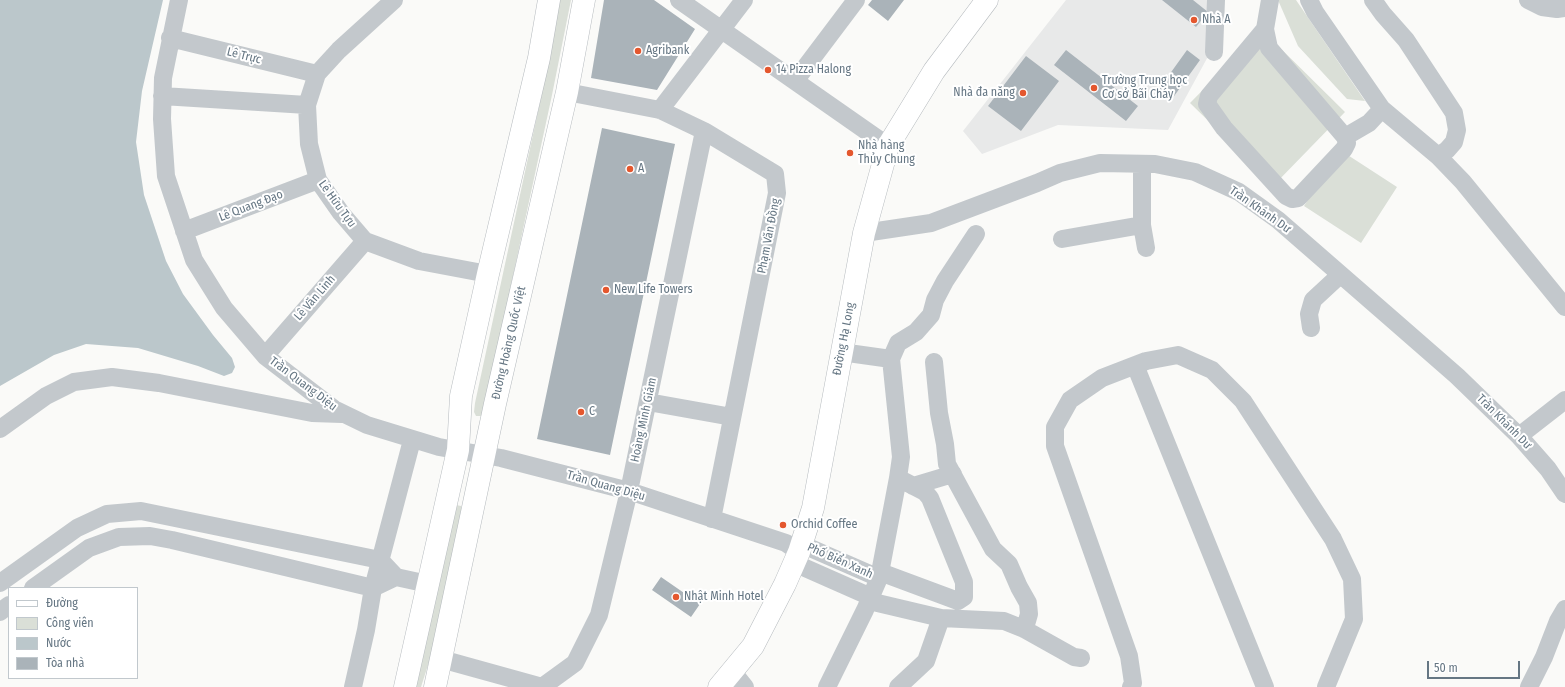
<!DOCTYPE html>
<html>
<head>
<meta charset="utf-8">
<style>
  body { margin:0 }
  #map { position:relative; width:1565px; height:687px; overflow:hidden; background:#fafaf8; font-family:"Fira Sans Condensed",sans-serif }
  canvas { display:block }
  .legend { position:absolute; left:8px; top:587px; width:130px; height:92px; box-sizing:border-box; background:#fff; border:1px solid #c1c8cd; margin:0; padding:5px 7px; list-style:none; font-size:12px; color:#657683 }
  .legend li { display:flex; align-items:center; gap:8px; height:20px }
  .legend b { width:20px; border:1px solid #c1c8cd }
  .scale { position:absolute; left:1427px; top:661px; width:93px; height:18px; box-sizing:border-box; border:2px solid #657683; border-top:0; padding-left:5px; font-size:12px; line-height:14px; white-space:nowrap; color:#657683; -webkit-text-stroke:3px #fff; paint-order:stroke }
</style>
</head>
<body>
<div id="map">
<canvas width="1565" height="687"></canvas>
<ul class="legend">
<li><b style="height:5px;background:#fff"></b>Đường</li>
<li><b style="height:11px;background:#dadfd7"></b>Công viên</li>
<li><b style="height:11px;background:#bbc7cb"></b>Nước</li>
<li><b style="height:11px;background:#aab3b9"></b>Tòa nhà</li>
</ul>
<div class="scale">50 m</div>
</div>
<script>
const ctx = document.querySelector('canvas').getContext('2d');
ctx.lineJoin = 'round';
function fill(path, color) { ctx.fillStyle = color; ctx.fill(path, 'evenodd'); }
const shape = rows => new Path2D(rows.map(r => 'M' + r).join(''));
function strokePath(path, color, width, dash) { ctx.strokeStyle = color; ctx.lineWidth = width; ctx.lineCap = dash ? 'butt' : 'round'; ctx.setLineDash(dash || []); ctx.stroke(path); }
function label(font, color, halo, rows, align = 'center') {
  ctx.font = font + ' "Fira Sans Condensed",sans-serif'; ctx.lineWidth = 4; ctx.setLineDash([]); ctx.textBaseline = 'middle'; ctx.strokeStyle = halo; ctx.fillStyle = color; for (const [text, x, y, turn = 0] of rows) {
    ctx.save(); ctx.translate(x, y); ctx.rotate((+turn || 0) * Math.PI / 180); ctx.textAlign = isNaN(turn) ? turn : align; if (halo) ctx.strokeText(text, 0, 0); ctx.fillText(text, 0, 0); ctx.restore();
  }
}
fill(shape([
  [1066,0,1213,0,1211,51,1168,130,1058,125,982,154,963,131]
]), '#e8e9e9');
fill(shape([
  [559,0,571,0,552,95,483,415,480,416,476,416,474,412,475,403,542,93],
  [1278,0,1296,0,1365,101,1347,99,1298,46],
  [1262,30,1345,112,1274,185,1190,103],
  [1340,150,1397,187,1361,243,1304,206],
  [456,505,461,506,463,512,436,640,421,687,414,687]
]), '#dadfd7');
fill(shape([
  [0,0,163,0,142,91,136,142,144,195,166,261,183,294,213,335,232,358,235,367,232,373,224,376,198,366,138,348,86,344,54,355,0,386]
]), '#bbc7cb');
fill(shape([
  [604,0,654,0,695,29,657,90,591,78],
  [872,0,904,0,888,21,868,5],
  [1162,0,1193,0,1208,12,1196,27],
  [1066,50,1138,106,1126,121,1054,65],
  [1187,50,1200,60,1172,99,1159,89],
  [1026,56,1059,81,1021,131,988,106],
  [602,128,675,144,610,455,537,439],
  [661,577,700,604,691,617,652,590]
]), '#aab3b9');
const major = shape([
  [405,687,458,450,461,396,488,274,539,58,549,0],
  [435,687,495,404,567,92,584,0],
  [719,687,753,646,785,584,799,552,813,508,864,233,888,146,934,71,987,0]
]);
strokePath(major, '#b5babe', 23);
strokePath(shape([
  [179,0,163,78,162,119,166,176,194,260,224,308,265,356,334,409,367,425,439,447,501,458,629,491,786,543,799,552],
  [394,0,339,50,317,74,307,105,309,144,318,180,341,213,365,241,419,261,488,274],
  [679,0,888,146],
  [1309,0,1315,12,1382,109,1438,156,1463,182,1565,307],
  [1373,0,1383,14,1406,40,1454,113,1457,130,1454,142,1447,150,1438,156],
  [1528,0,1542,7,1557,9,1565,8],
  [1265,29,1209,96,1207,104,1224,128,1286,196,1292,199,1298,198,1344,149,1347,143,1345,137,1269,48,1265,29,1270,0],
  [170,38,317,74],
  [1214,52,1216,0],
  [795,81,856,0],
  [567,92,660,110,704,131,775,174,777,193,712,519],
  [162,96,307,105],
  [660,110,744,0],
  [1345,137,1369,123,1382,109],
  [1142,164,1142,225,1146,248],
  [184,231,318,180],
  [864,233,931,223,1037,183,1060,173,1100,163,1155,164,1195,172,1239,192,1278,220,1394,321,1457,376,1519,436,1548,469,1565,494],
  [1062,239,1142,225],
  [1311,328,1309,314,1313,300,1340,275],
  [841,352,891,359],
  [265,356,365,241],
  [934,362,939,413,945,444,947,464,993,549,1009,564,1019,587,1028,603,1029,614,1027,621,1024,629],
  [1135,365,1265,687],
  [648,402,732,417],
  [0,429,46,396,74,382,112,377,159,383,312,413,342,414],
  [1519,436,1565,400],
  [913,486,953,474],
  [801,544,879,578],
  [794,563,871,597],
  [880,572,958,601,964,597,964,582,930,498,925,492,898,478],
  [0,583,77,528,107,514,141,511,380,560,396,577,428,584],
  [33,588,89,548,119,537,150,536,172,540,373,588,396,577],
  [869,601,941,618,1004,621,1024,629,1074,657,1081,658],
  [0,612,9,605],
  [441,659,542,687],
  [733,672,745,687],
  [353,687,366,630,373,588,412,440],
  [542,687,575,663,599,615,629,491,704,131],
  [827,687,865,610,879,578,898,478,901,457,891,359,898,343,916,332,931,315,935,300,945,281,976,234],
  [898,687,926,661,941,618],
  [1131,687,1133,683,1129,656,1055,446,1055,427,1070,400,1102,378,1146,361,1178,355,1212,370,1243,401,1333,539,1352,579,1354,619,1326,687],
  [1529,687,1544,657,1558,621,1565,609]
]), '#c3c8cc', 18);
strokePath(major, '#fff', 22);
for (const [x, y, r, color] of [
  [1194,20,4,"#e4572e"],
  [638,51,4,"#e4572e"],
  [768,70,4,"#e4572e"],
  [1094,88,4,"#e4572e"],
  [1023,93,4,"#e4572e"],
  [850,153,4,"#e4572e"],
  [630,169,4,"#e4572e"],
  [606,290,4,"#e4572e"],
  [581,412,4,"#e4572e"],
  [783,525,4,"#e4572e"],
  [676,597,4,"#e4572e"]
]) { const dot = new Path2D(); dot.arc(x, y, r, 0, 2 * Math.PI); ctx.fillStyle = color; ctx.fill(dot); strokePath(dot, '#fff', 1.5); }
label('12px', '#657683', '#fff', [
  ["Nhà A",1202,20],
  ["Agribank",646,51],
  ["14 Pizza Halong",776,70],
  ["Trường Trung học",1102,81],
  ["Cơ sở Bãi Cháy",1102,95],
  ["Nhà đa năng",1015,93,"right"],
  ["Nhà hàng",858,146],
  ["Thủy Chung",858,160],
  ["A",638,169],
  ["New Life Towers",614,290],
  ["C",589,412],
  ["Orchid Coffee",791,525],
  ["Nhật Minh Hotel",684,597]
], 'left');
label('12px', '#657683', '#fff', [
  ["Lê Trực",244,56,14],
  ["Lê Hữu Tựu",337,204,54],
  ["Lê Quang Đạo",251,206,-21],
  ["Trần Khánh Dư",1260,210,35],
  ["Phạm Văn Đồng",769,236,-79],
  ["Lê Văn Linh",315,298,-49],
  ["Đường Hạ Long",844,339,-79],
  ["Đường Hoàng Quốc Việt",509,343,-77],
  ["Trần Quang Diệu",303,384,37],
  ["Hoàng Minh Giám",644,420,-78],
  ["Trần Khánh Dư",1504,422,45],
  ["Trần Quang Diệu",606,486,16],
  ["Phố Biển Xanh",840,561,24]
]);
</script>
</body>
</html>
